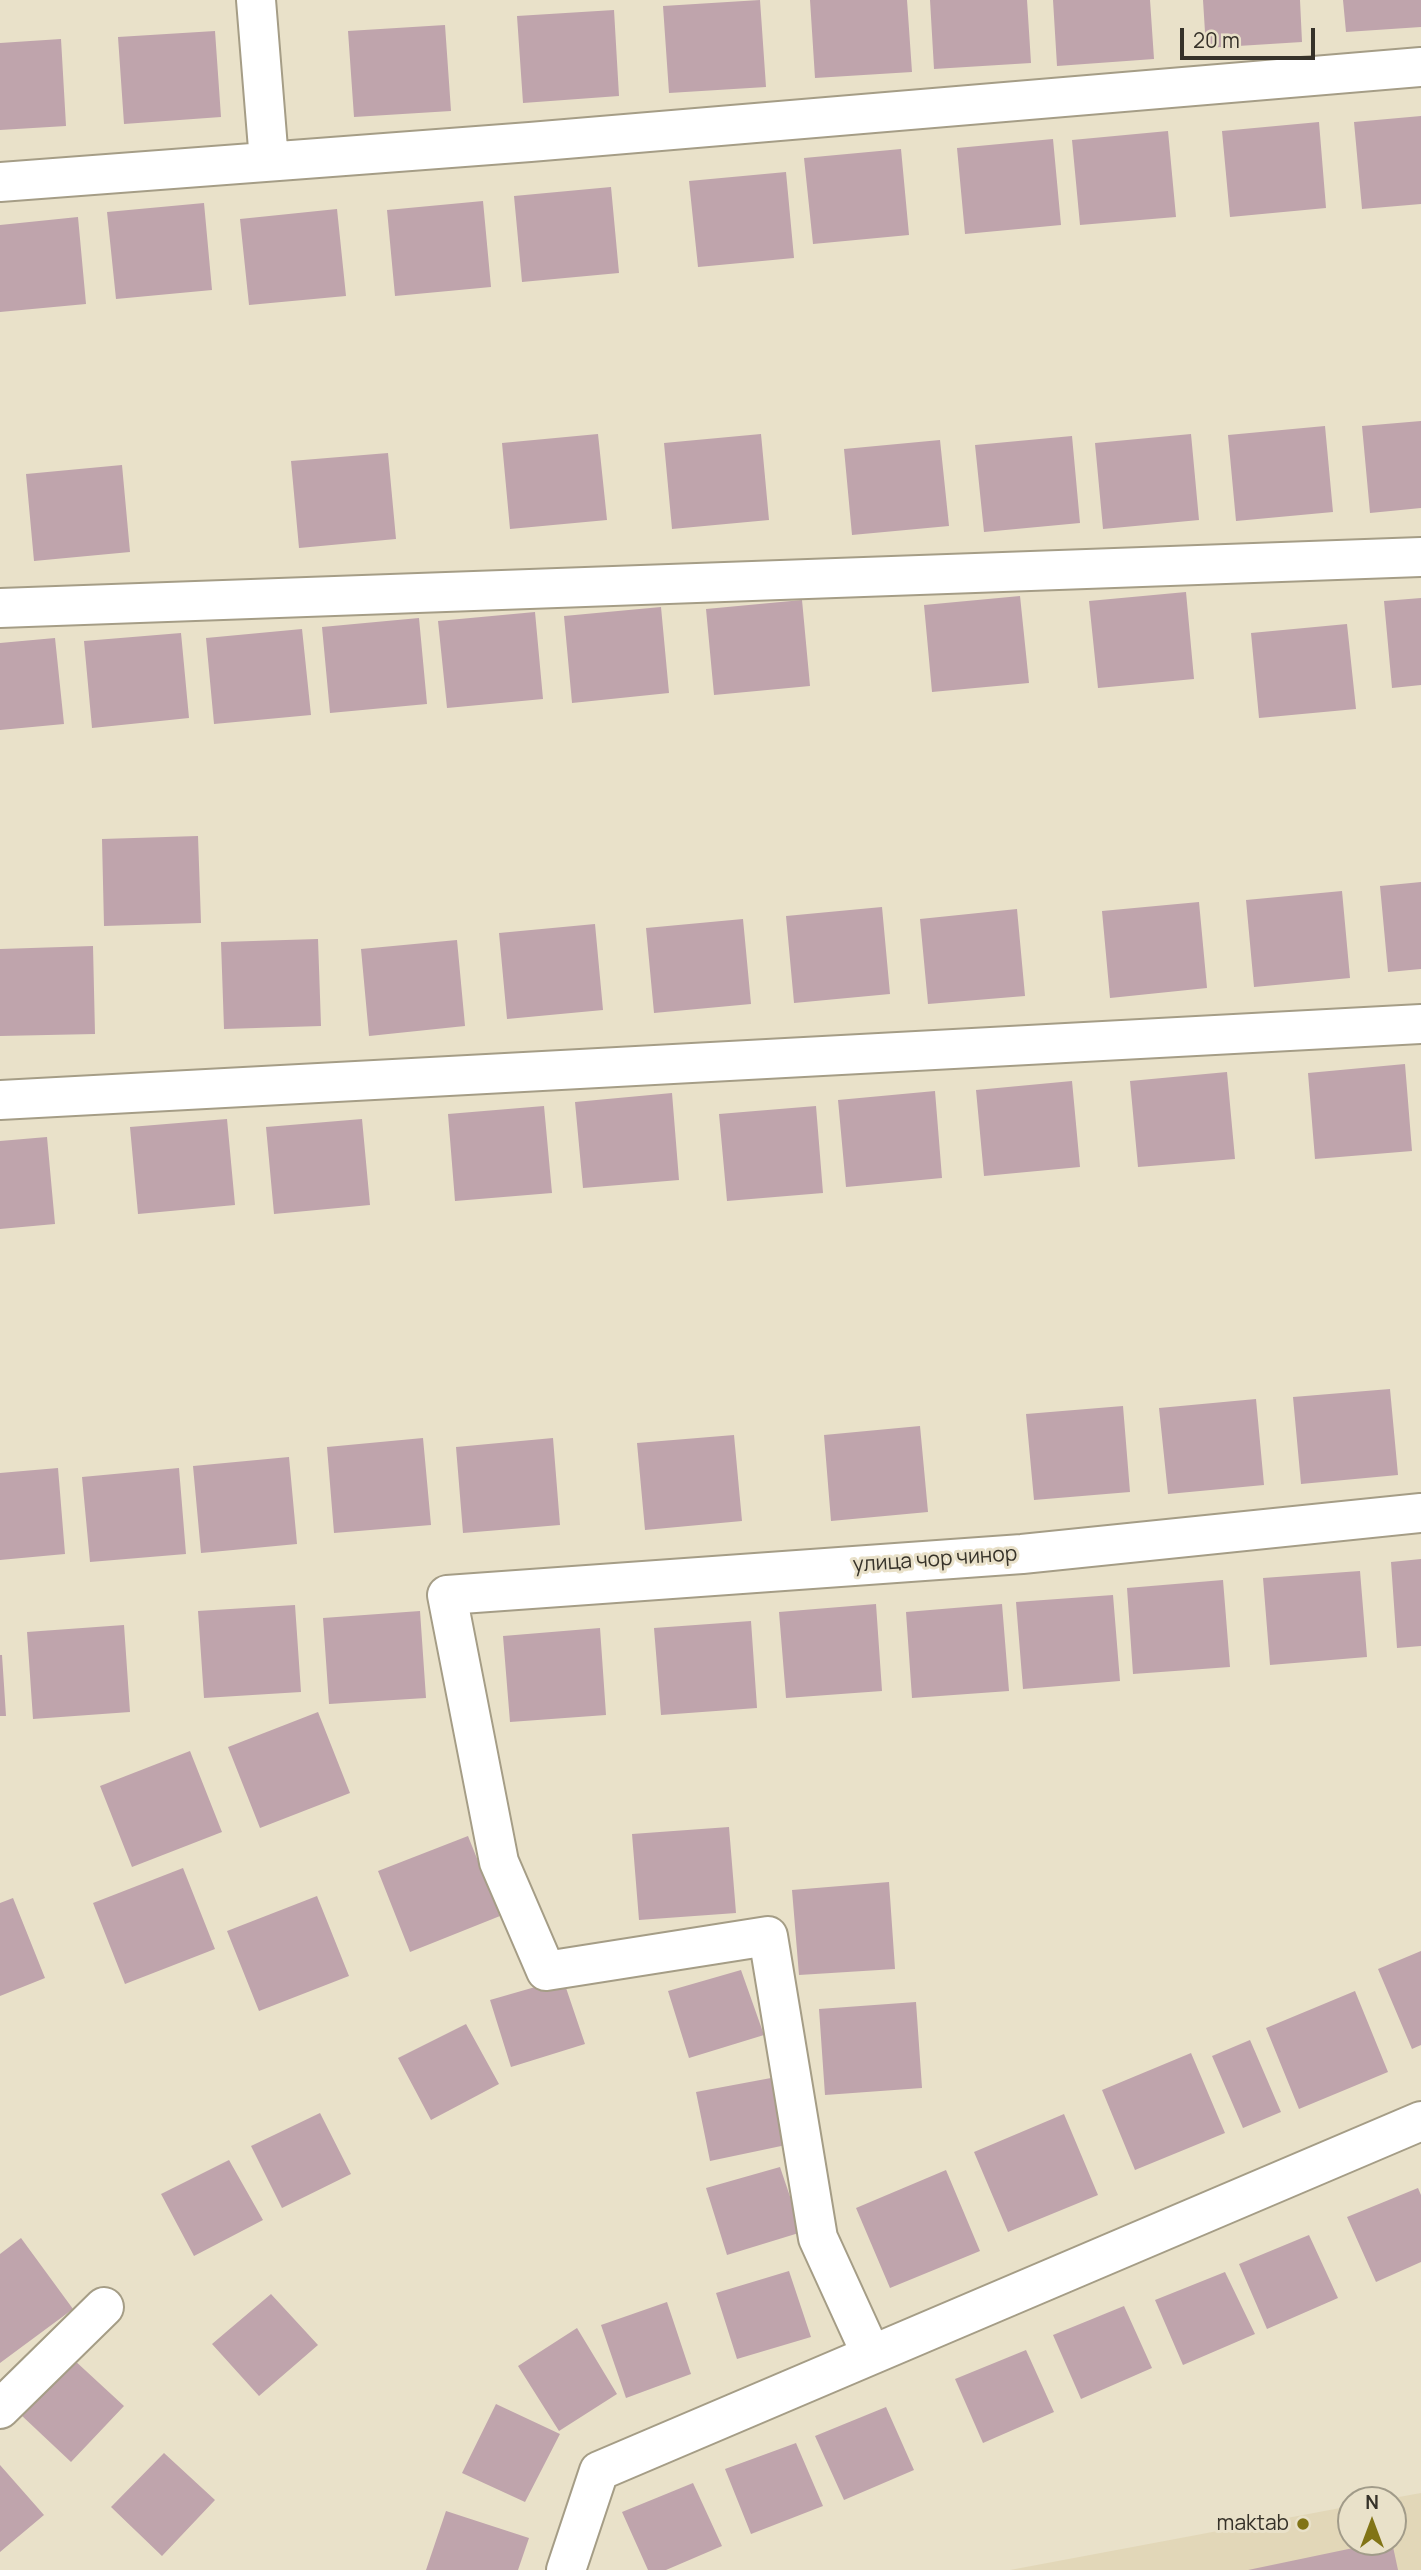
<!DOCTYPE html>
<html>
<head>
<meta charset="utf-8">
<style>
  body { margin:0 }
  #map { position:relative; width:1421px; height:2570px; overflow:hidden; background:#e9e1c9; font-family:Manrope,sans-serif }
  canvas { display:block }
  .north { position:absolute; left:1337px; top:2486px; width:70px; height:70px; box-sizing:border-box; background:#e9e1c9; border:2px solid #a19b89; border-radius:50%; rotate:0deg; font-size:19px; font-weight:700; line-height:28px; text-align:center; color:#363229 }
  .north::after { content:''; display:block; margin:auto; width:24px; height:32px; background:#817416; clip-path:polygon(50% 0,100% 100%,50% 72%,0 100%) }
  .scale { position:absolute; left:1180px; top:28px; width:135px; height:32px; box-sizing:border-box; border:4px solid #363229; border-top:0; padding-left:9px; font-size:21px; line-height:24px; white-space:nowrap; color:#363229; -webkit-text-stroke:5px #e9e1c9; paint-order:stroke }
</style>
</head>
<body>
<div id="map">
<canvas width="1421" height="2570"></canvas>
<div class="north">N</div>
<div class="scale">20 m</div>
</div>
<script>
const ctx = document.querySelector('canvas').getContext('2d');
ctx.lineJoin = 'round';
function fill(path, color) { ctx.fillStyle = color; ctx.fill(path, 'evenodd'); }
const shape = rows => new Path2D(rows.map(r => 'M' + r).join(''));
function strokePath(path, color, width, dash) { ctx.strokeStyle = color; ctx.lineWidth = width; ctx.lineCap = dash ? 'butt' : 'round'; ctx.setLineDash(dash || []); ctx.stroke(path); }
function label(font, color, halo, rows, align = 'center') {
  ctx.font = font + ' Manrope,sans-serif'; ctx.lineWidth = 6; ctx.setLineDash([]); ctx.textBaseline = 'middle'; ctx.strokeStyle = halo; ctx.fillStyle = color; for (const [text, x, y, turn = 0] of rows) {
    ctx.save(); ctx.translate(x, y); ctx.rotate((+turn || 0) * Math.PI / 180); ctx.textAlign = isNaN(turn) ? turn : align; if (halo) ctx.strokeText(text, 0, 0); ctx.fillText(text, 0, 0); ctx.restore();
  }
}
fill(shape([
  [1421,2493,1421,2570,1010,2570,1351,2506,1351,2542,1393,2542,1393,2500,1382,2500]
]), '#e2d7b8');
fill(shape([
  [760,0,766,87,669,93,663,6],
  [810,0,907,0,912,72,815,78],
  [930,0,1027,0,1031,63,934,69],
  [1053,0,1150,0,1154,59,1057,66],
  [1203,0,1300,0,1302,42,1206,48],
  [1343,0,1421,0,1421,27,1346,32],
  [614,10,619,96,523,103,517,16],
  [445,25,451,111,354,117,348,31],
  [215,31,221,117,124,124,118,37],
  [61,39,66,126,0,130,0,43],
  [1421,116,1421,204,1362,209,1354,122],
  [1319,122,1326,208,1230,217,1222,131],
  [1168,131,1176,217,1080,225,1072,140],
  [1053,139,1061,225,965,234,957,148],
  [901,149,909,235,813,244,804,158],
  [786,172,794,258,698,267,689,181],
  [611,187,619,273,522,282,514,196],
  [483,201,491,287,395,296,387,210],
  [204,203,212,290,116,299,107,212],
  [337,209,346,296,249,305,240,219],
  [78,217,86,304,0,312,0,225],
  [1421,421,1421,508,1370,513,1362,426],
  [1325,426,1333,512,1236,521,1228,435],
  [598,434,607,520,510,529,502,443],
  [761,434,769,520,672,529,664,443],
  [1191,434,1199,520,1103,529,1095,443],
  [1072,436,1080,523,984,532,975,445],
  [940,440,949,526,852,535,844,449],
  [388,453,396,539,299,548,291,461],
  [122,465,130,552,34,561,26,474],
  [1186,592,1194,679,1098,688,1089,601],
  [1020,596,1029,683,932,692,924,605],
  [1421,598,1421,685,1392,688,1384,601],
  [802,600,810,686,714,695,706,609],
  [661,607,669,693,572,703,564,616],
  [535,612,543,699,447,708,438,621],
  [419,618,427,704,330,713,322,627],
  [1347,624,1356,709,1259,718,1251,633],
  [302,629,311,715,214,724,206,638],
  [181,633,189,718,92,728,84,641],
  [55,638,64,724,0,730,0,643],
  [198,836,201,923,104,926,102,839],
  [1421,882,1421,969,1388,972,1380,886],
  [1342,891,1350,978,1254,987,1246,900],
  [1199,902,1207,988,1110,998,1102,911],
  [882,907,890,994,794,1003,786,916],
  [1017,909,1025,996,928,1004,920,919],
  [743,919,751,1004,654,1013,646,928],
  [595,924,603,1010,507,1019,499,933],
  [318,939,321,1026,224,1029,221,942],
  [457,940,465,1026,369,1036,361,949],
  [93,946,95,1034,0,1036,0,949],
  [1405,1064,1412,1151,1315,1159,1308,1073],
  [1227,1072,1235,1159,1138,1167,1130,1081],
  [1072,1081,1080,1167,984,1176,976,1090],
  [935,1091,942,1178,846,1187,838,1100],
  [672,1093,679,1180,583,1188,575,1102],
  [544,1106,552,1193,455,1201,448,1114],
  [816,1106,823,1193,727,1201,719,1114],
  [227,1119,235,1205,138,1214,130,1127],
  [362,1119,370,1205,274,1214,266,1127],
  [47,1137,55,1224,0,1229,0,1141],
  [1390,1389,1398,1475,1301,1484,1293,1397],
  [1256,1399,1264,1485,1168,1494,1159,1408],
  [1123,1406,1130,1492,1034,1500,1026,1414],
  [920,1426,928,1512,831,1521,824,1435],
  [734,1435,742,1521,645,1530,637,1443],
  [423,1438,431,1525,334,1533,327,1447],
  [553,1438,560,1525,463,1533,456,1447],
  [289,1457,297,1544,201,1553,193,1466],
  [58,1468,65,1554,0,1560,0,1473],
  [179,1468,186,1554,90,1562,82,1477],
  [1421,1559,1421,1646,1397,1648,1391,1562],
  [1360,1571,1367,1657,1270,1665,1263,1578],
  [1223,1580,1230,1667,1133,1674,1127,1588],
  [1113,1595,1120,1681,1023,1689,1016,1602],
  [876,1604,882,1691,786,1698,779,1612],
  [1002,1604,1009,1691,912,1698,906,1612],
  [295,1605,301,1692,204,1698,198,1611],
  [420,1611,426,1698,329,1704,323,1618],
  [751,1621,757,1708,661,1715,654,1628],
  [124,1625,130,1712,33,1719,27,1632],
  [600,1628,606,1715,510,1722,503,1636],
  [0,1655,2,1655,6,1716,0,1716],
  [318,1712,350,1793,260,1828,228,1747],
  [190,1751,222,1832,132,1867,100,1786],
  [729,1827,736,1913,639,1920,632,1834],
  [468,1836,500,1916,410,1952,378,1871],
  [183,1868,215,1949,125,1984,93,1903],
  [889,1882,895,1969,799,1975,792,1890],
  [317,1896,349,1976,259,2011,227,1931],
  [13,1898,45,1978,0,1996,0,1903],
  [1421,1951,1421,2045,1412,2049,1378,1969],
  [741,1970,764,2035,689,2058,668,1991],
  [563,1979,585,2044,511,2067,490,2000],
  [1355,1991,1388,2072,1299,2109,1266,2028],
  [916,2002,922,2088,825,2095,819,2009],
  [466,2024,499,2084,431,2120,398,2058],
  [1250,2040,1281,2112,1243,2128,1212,2056],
  [1191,2053,1225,2133,1135,2170,1102,2090],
  [771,2078,786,2145,710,2161,696,2092],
  [320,2113,351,2174,282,2208,251,2146],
  [1064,2114,1098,2195,1008,2232,974,2152],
  [229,2160,263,2220,194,2256,161,2194],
  [780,2167,802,2232,727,2255,706,2188],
  [946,2170,980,2251,890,2288,856,2208],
  [1418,2188,1421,2195,1421,2262,1376,2282,1347,2217],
  [1309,2235,1338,2298,1267,2329,1239,2264],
  [21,2238,73,2309,0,2363,0,2254],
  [789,2271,811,2337,737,2359,716,2293],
  [1225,2272,1255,2334,1183,2365,1155,2300],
  [271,2294,318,2345,259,2396,212,2344],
  [667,2302,691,2374,626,2398,601,2325],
  [1124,2306,1152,2368,1081,2399,1053,2335],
  [577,2328,617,2394,559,2431,518,2366],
  [1026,2350,1054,2412,983,2443,955,2379],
  [73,2359,124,2406,71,2462,20,2414],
  [496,2404,560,2434,525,2502,462,2473],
  [886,2407,914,2470,844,2500,815,2436],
  [796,2443,823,2506,751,2534,725,2469],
  [164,2453,215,2500,162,2556,111,2507],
  [0,2465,44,2515,0,2552],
  [693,2483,722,2546,666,2570,648,2570,622,2512],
  [446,2511,529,2538,518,2570,426,2570],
  [1382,2542,1392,2542,1398,2570,1248,2570]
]), '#bfa4ac');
const minor = shape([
  [256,0,269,161],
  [0,182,530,142,1421,67],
  [0,608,1421,557],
  [0,1100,1421,1024],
  [871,2354,818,2238,768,1936,546,1971,499,1862,447,1595,1022,1554,1421,1513],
  [0,2409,104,2307],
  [566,2570,599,2471,1421,2121]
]);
strokePath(minor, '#a59d86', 42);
strokePath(minor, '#fff', 38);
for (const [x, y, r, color] of [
  [1303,2524,7,"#817416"]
]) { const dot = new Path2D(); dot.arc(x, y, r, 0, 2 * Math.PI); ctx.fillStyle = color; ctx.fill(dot); strokePath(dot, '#e9e1c9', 2.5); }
label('21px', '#363229', '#e9e1c9', [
  ["улица чор чинор",935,1560,-4]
]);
label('21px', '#363229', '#e9e1c9', [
  ["maktab",1289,2524]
], 'right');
</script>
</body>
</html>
